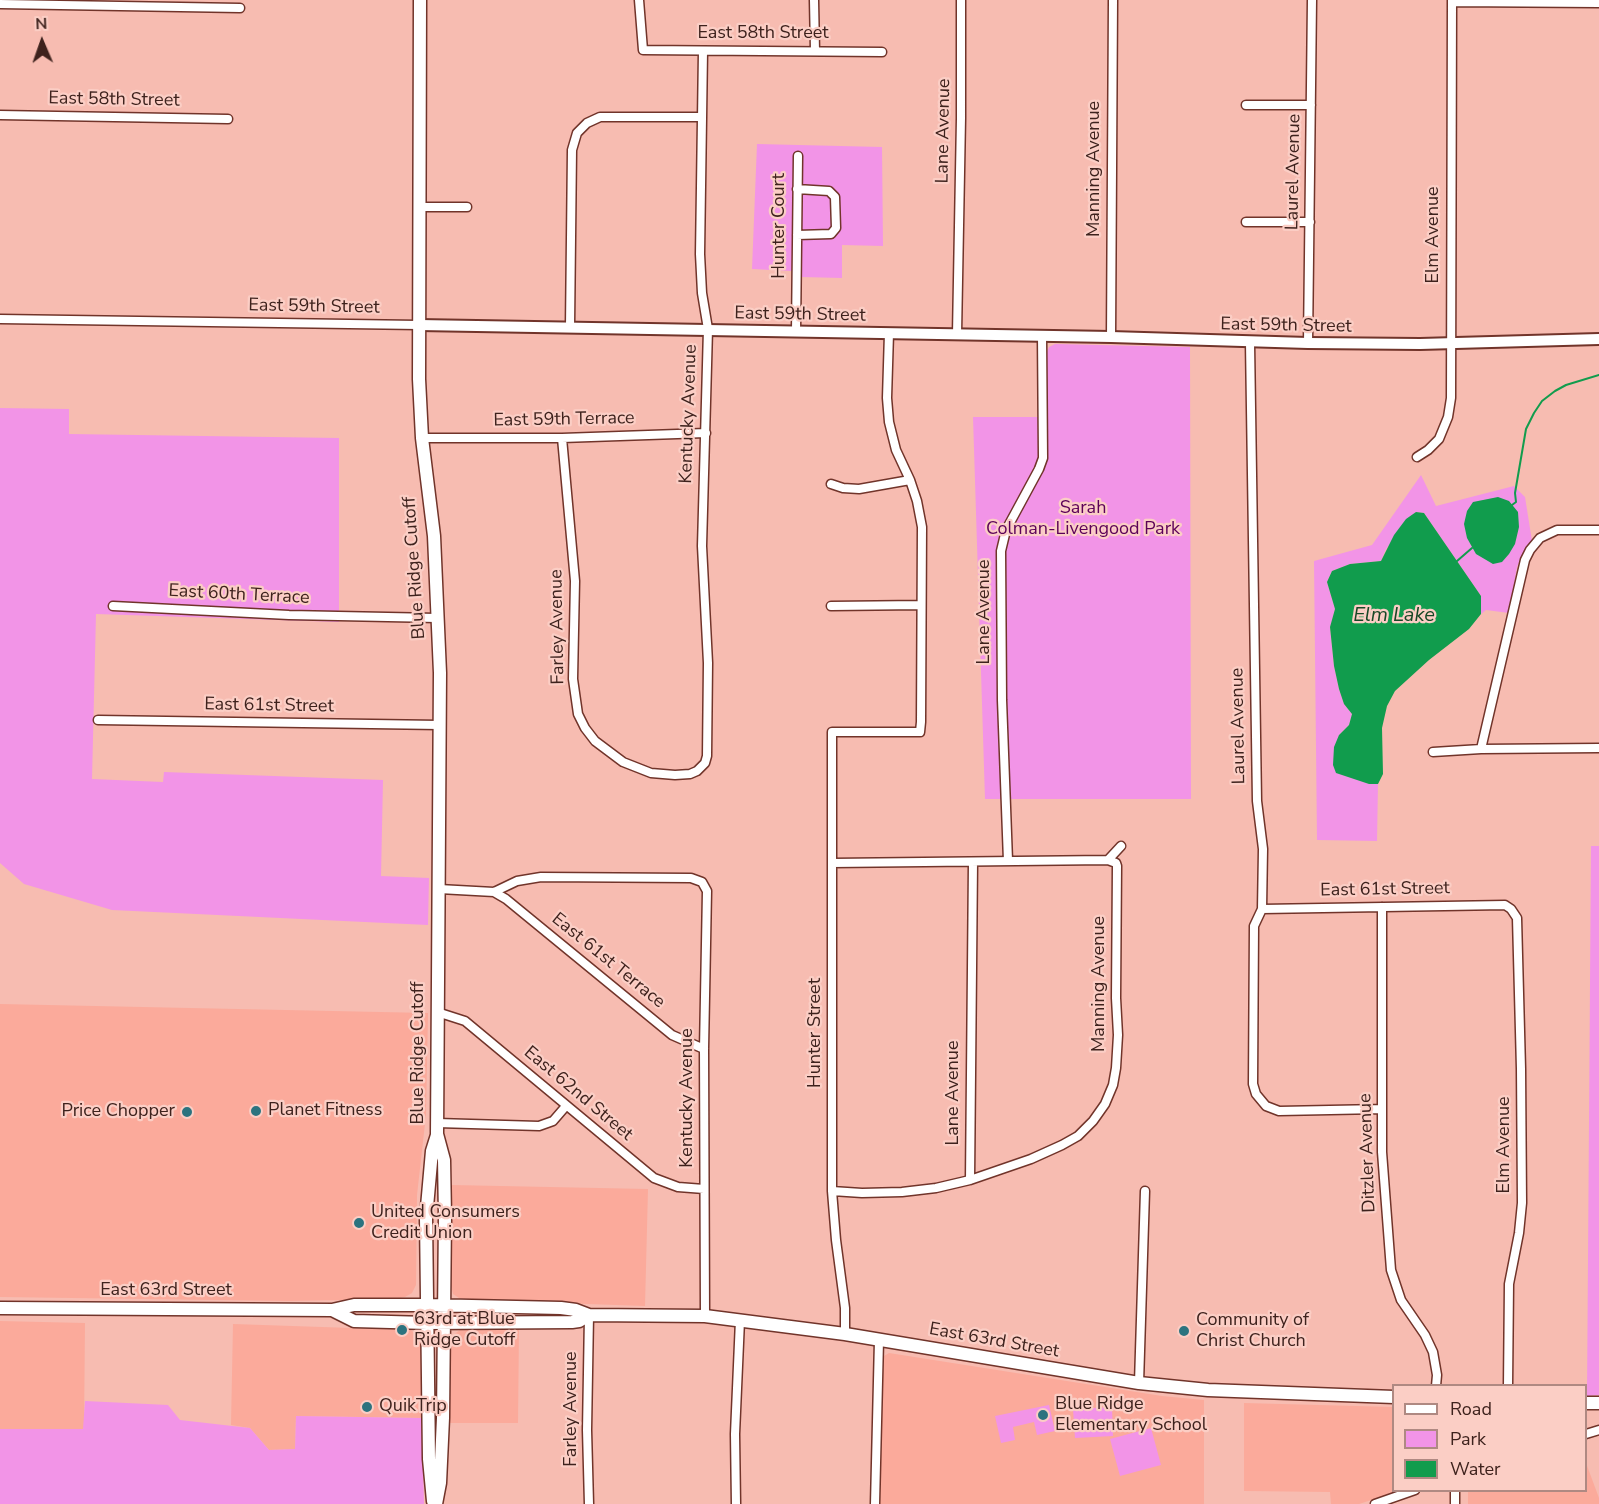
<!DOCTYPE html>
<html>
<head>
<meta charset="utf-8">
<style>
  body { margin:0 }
  #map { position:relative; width:1599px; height:1504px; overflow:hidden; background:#f7bcb1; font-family:"Nunito Sans",sans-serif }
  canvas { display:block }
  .legend { position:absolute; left:1392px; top:1384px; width:195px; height:108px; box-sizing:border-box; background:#fbcec5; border:2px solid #af8982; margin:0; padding:8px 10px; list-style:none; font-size:18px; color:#3e221d }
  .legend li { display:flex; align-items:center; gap:12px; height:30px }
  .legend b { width:30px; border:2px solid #af8982 }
  .north { position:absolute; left:12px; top:12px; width:60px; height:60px; -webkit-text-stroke:4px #fbcec5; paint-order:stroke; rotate:358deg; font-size:16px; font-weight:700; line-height:24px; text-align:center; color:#3e221d }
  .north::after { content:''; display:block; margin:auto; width:21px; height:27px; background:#3e221d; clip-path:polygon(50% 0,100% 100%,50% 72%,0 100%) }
</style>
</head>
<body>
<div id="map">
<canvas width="1599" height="1504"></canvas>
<ul class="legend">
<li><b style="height:8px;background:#fff"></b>Road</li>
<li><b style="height:16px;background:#f294e7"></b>Park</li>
<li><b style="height:16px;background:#119c4d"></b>Water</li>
</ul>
<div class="north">N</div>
</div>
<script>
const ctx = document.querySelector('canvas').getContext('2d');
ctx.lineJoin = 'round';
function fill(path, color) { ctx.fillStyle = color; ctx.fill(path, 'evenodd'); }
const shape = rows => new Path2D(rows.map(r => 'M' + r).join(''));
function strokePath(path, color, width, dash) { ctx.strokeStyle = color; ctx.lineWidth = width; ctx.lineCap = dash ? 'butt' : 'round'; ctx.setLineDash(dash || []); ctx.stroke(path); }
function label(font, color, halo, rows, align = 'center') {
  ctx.font = font + ' "Nunito Sans",sans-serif'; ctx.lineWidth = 4.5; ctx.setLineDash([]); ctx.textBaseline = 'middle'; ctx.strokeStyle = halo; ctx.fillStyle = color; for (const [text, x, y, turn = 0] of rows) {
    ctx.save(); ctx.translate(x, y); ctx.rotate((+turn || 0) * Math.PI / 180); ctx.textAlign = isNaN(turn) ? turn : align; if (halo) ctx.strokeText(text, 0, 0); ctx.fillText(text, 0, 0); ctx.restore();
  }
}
fill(shape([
  [0,1004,428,1013,426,1115,417,1195,416,1285,412,1293,405,1297,395,1299,290,1301,0,1297],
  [451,1185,648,1189,645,1306,471,1300,459,1298,453,1294,451,1285],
  [0,1321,85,1323,84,1429,0,1429],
  [233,1324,411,1330,422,1340,422,1418,296,1416,295,1449,269,1450,250,1428,231,1425],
  [519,1328,518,1423,447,1423,449,1346,451,1337,461,1329],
  [889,1353,1162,1396,1204,1400,1204,1504,880,1504,883,1361,884,1356],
  [1244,1403,1393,1407,1394,1490,1399,1491,1359,1504,1331,1504,1330,1492,1244,1491],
  [1586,1463,1599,1498,1599,1504,1468,1504,1468,1491,1586,1490]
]), '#fbaa9b');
fill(shape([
  [757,144,882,147,883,246,842,245,842,278,801,277,792,271,752,269],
  [1055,344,1190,347,1191,799,985,799,973,417,1047,417,1047,352,1049,347],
  [0,408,69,409,69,434,339,438,339,622,96,614,92,779,163,782,164,772,383,780,381,876,429,878,428,925,112,910,24,884,0,863],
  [1421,475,1436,506,1514,486,1525,497,1532,541,1524,551,1517,567,1509,613,1486,610,1481,614,1481,596,1424,513,1416,512,1386,549,1381,561,1350,564,1332,571,1327,582,1335,609,1330,628,1334,666,1339,689,1344,704,1352,714,1349,725,1339,735,1369,784,1378,784,1377,841,1317,840,1314,561,1372,545],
  [1591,846,1599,846,1599,1395,1587,1396],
  [85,1401,168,1405,180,1420,250,1428,269,1450,295,1449,296,1416,422,1418,424,1504,0,1504,0,1429,83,1429],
  [1049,1405,1055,1431,1037,1435,1034,1422,1013,1427,1015,1440,1001,1443,995,1416],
  [1112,1407,1113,1436,1075,1438,1073,1409],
  [1151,1428,1161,1465,1120,1476,1110,1439]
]), '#f294e7');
fill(shape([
  [1498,497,1509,501,1518,512,1519,527,1515,544,1509,554,1502,562,1493,564,1476,554,1467,538,1464,524,1467,511,1473,502],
  [1416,512,1424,513,1481,596,1481,614,1469,629,1429,660,1395,691,1387,706,1382,728,1383,774,1378,784,1369,784,1336,773,1333,765,1334,747,1339,735,1349,725,1352,714,1344,704,1339,689,1334,666,1330,627,1335,609,1327,582,1332,571,1350,564,1381,561,1394,535,1406,519]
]), '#119c4d');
strokePath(shape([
  [1512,505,1516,502,1515,493,1526,429,1534,413,1542,401,1555,391,1566,385,1599,375],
  [1457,561,1472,548]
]), '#119c4d', 2);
const minor = shape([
  [639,0,643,50,882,52],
  [814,0,815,51],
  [1452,2,1599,3],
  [0,4,240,8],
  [1246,105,1311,105],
  [0,115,228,119],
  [797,189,829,191,835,197,836,228,831,234,797,235],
  [420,207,467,207],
  [1246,222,1310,222],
  [0,319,419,325],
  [570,326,572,150,577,133,587,123,600,117,702,117],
  [796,331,798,156],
  [957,334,961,118,961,0],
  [1111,337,1113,0],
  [1250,343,1257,801,1263,849,1262,909,1254,926,1253,1084,1256,1094,1266,1106,1279,1111,1381,1109],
  [1308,343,1312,0],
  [422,438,562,438,706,433],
  [562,438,575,581,573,679,578,714,585,728,595,741,623,762,651,773,675,775,690,774,697,771,705,763,707,756,708,663,702,546,708,329,702,293,700,254,703,51],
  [1417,457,1428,450,1439,439,1448,417,1451,398,1452,0],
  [831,484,843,488,859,489,910,480],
  [113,606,289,615,437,618],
  [831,606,921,605],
  [98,720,440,725],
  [1481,749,1525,560,1530,550,1540,538,1557,530,1599,530],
  [1433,752,1481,749,1599,748],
  [1008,861,1002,700,1001,551,1006,530,1039,469,1043,458,1042,336],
  [832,863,1108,860,1121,846],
  [439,889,494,892,517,881,541,877,691,878,702,882,707,891,704,1049,705,1316],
  [494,892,506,899,672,1035,704,1049],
  [1382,907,1382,1152,1391,1270,1401,1300,1425,1335,1433,1352,1437,1375,1436,1386],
  [1262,909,1505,905,1511,909,1517,918,1521,1069,1522,1203,1519,1233,1509,1284,1508,1386],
  [437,1012,465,1021,654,1178,678,1187,704,1189],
  [437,1123,539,1126,553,1121,566,1106],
  [970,1180,973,862],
  [832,1191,862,1193,902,1192,936,1188,970,1180,1031,1159,1062,1145,1078,1136,1093,1121,1105,1104,1113,1085,1116,1068,1118,1035,1116,998,1117,866,1116,863,1108,860],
  [845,1334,845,1308,836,1240,832,1191,832,732,920,732,921,722,922,527,917,501,910,480,896,450,889,422,887,398,889,333],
  [1139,1383,1145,1191],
  [1586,1434,1599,1430],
  [1455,1490,1455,1504],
  [589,1504,587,1430,589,1315],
  [736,1504,735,1434,740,1320],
  [875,1504,879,1340],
  [1375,1504,1415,1490]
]);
const tertiary = shape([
  [419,325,1111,337,1308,343,1420,344,1599,339]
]);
const secondary = shape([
  [420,0,419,379,422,438,434,536,440,673,437,1134,444,1160,445,1216,443,1418,440,1483,436,1504],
  [0,1308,332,1310,354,1305,427,1305,561,1308,576,1310,589,1315,705,1316,845,1334,1139,1383,1208,1390,1394,1397],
  [332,1310,354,1321,427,1323,572,1322,579,1321,589,1315],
  [1586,1403,1599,1403],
  [433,1501,429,1459,426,1218,432,1151,437,1135]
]);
strokePath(minor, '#71342a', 11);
strokePath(tertiary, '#71342a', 14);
strokePath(secondary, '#71342a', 15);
strokePath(minor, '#fff', 8);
strokePath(tertiary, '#fff', 10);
strokePath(secondary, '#fff', 12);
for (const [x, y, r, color] of [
  [256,1111,6,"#2c737f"],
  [187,1112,6,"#2c737f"],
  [359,1223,6,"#2c737f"],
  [402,1330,6,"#2c737f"],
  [1184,1331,6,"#2c737f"],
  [367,1407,6,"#2c737f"],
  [1043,1415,6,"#2c737f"]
]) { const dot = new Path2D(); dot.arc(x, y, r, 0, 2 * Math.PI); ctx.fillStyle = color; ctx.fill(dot); strokePath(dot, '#fbcec5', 2); }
label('18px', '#3e221d', '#fbcec5', [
  ["East 58th Street",763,34],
  ["East 58th Street",114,100,1],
  ["Lane Avenue",944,131,-89],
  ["Manning Avenue",1095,169,-90],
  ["Laurel Avenue",1294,172,-89],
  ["Hunter Court",780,226,-90],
  ["Elm Avenue",1434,235,-90],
  ["East 59th Street",314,307,1],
  ["East 59th Street",800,315,1],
  ["East 59th Street",1286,326,1],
  ["Kentucky Avenue",689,414,-88],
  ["East 59th Terrace",564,420,-1],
  ["Blue Ridge Cutoff",415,568,-94],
  ["East 60th Terrace",239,595,3],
  ["Lane Avenue",985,612,-90],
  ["Farley Avenue",558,627,-91],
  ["East 61st Street",269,706,1],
  ["Laurel Avenue",1239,726,-91],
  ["East 61st Street",1385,890,-1],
  ["East 61st Terrace",608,961,39],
  ["Manning Avenue",1100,984,-90],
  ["Hunter Street",816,1033,-90],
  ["Blue Ridge Cutoff",419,1053,-90],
  ["Lane Avenue",954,1093,-90],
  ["East 62nd Street",578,1094,40],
  ["Kentucky Avenue",688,1098,-90],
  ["Elm Avenue",1505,1145,-90],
  ["Ditzler Avenue",1368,1153,-92],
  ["East 63rd Street",166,1291],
  ["East 63rd Street",994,1341,10],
  ["Farley Avenue",572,1409,-90]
]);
label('18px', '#5c0058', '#fbcec5', [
  ["Sarah",1083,509],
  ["Colman-Livengood Park",1083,530]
]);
label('18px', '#3e221d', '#fbcec5', [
  ["Planet Fitness",268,1111],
  ["Price Chopper",175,1112,"right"],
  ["United Consumers",371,1213],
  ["Credit Union",371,1234],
  ["63rd at Blue",414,1320],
  ["Ridge Cutoff",414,1341],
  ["Community of",1196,1321],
  ["Christ Church",1196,1342],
  ["Blue Ridge",1055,1405],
  ["Elementary School",1055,1426],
  ["QuikTrip",379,1407]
], 'left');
label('italic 20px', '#174726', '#fbcec5', [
  ["Elm Lake",1394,616]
]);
</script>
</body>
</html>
